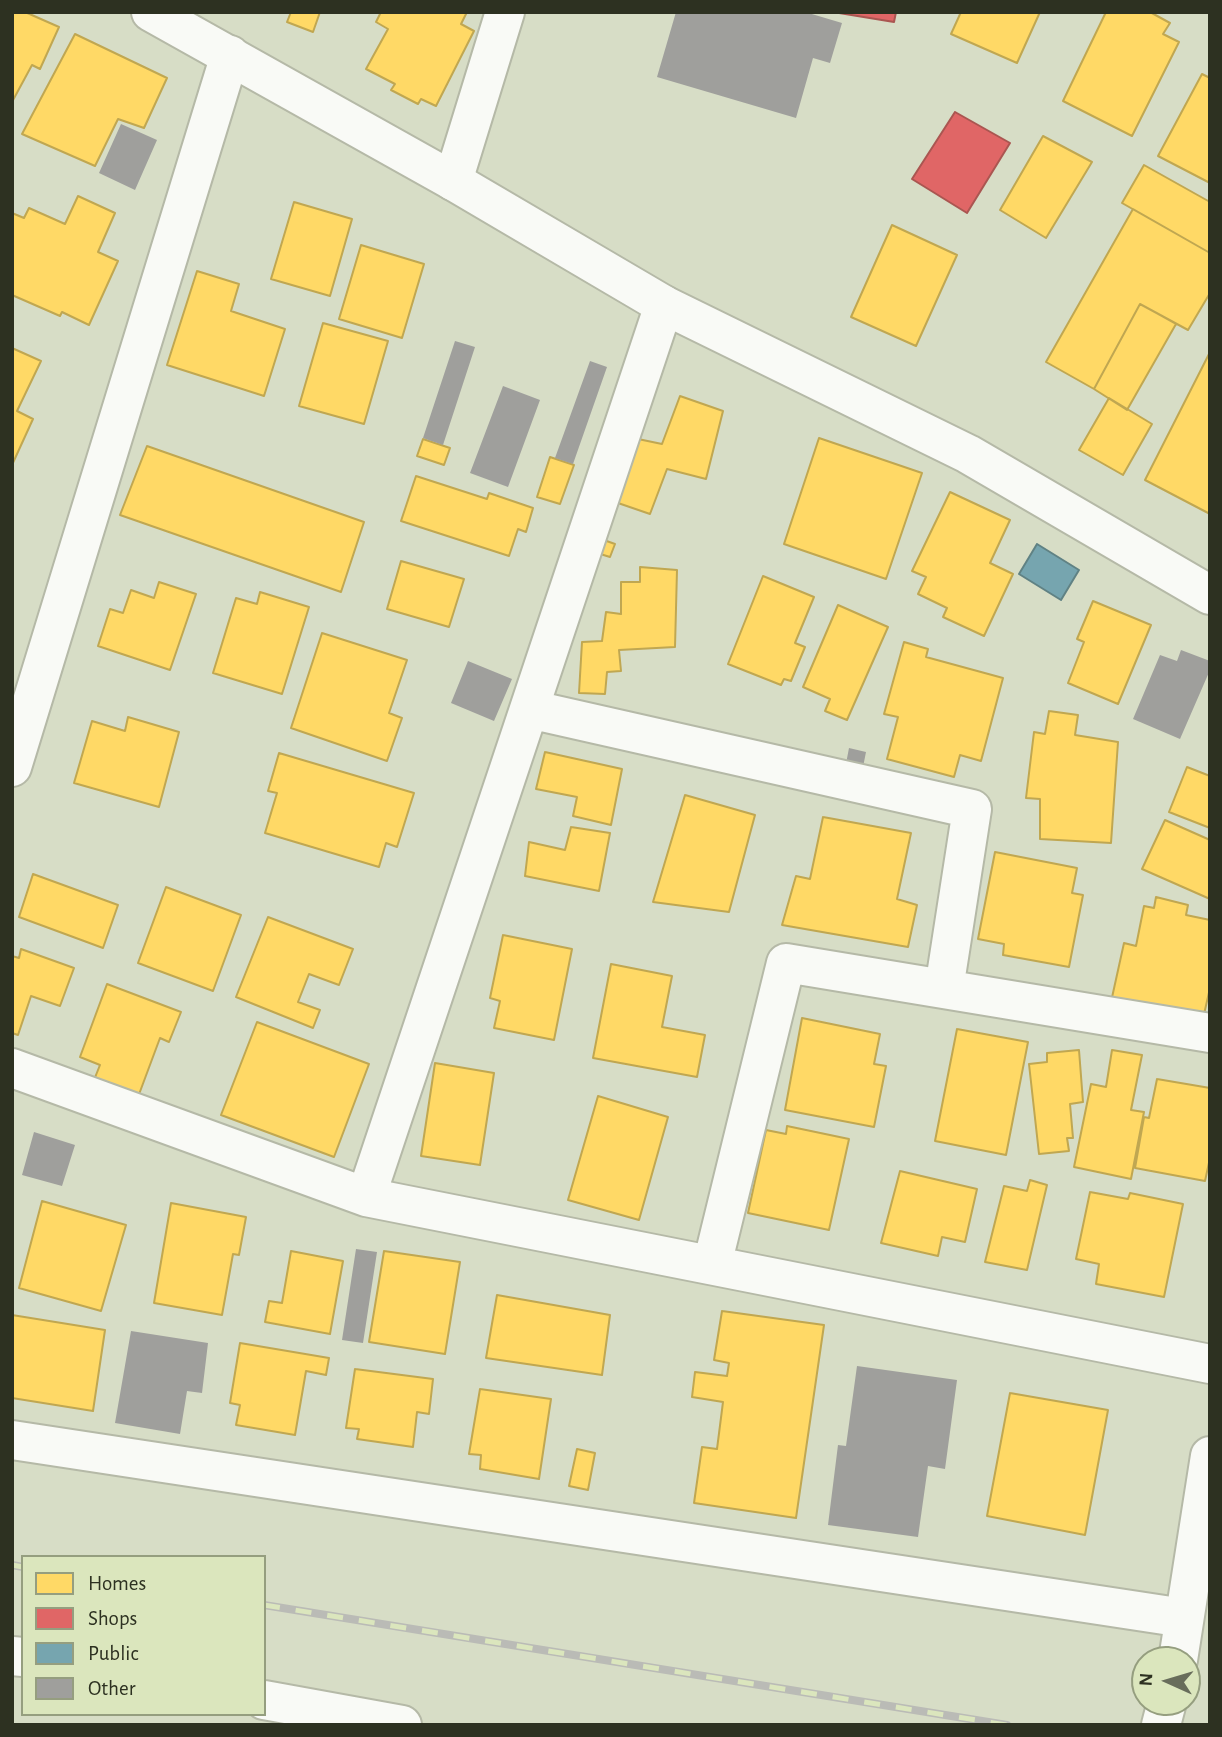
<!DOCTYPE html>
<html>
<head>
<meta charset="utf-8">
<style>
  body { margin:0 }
  #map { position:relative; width:1222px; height:1737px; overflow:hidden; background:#d7ddc6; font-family:"Alegreya Sans",sans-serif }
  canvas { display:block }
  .frame { position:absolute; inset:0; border:14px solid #2d3121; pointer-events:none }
  .legend { position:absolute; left:21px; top:1555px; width:245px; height:161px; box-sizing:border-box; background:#dbe6bd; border:2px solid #959e7f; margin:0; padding:9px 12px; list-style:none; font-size:21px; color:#2d3121 }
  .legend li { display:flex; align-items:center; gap:14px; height:35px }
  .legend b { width:35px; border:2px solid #959e7f }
  .north { position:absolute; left:1131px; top:1646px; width:70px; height:70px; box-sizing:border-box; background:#dbe6bd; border:2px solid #959e7f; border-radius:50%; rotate:274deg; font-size:19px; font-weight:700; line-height:28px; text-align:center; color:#2d3121 }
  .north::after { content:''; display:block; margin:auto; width:24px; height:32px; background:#686d5b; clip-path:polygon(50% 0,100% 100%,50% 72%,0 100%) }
</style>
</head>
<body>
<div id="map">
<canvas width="1222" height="1737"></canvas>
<div class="frame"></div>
<ul class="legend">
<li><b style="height:19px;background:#ffd966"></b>Homes</li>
<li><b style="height:19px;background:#e06666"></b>Shops</li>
<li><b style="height:19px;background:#76a5af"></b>Public</li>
<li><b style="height:19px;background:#9f9f9c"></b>Other</li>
</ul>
<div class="north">N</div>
</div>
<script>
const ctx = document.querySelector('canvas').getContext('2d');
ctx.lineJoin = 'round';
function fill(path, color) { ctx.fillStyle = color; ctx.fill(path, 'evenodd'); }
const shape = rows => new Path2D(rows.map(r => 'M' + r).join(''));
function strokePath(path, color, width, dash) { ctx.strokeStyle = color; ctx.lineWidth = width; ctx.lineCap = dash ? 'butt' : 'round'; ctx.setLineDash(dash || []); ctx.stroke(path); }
const homes = shape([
  [12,12,25,12,59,27,40,69,32,65,12,102,12,12],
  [291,12,320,12,313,32,287,22,291,12],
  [381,12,467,12,461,24,474,31,436,106,421,99,418,104,391,90,395,84,366,69,388,29,376,22,381,12],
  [961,12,1040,12,1017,63,951,34,961,12],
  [1106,12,1150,12,1170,23,1163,34,1179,42,1132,136,1063,101,1106,12],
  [75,34,167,78,144,128,118,119,95,166,22,134,75,34],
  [1202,74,1210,78,1210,183,1158,156,1202,74],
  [1043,136,1092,162,1046,238,1000,210,1043,136],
  [1144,165,1210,202,1210,253,1122,203,1144,165],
  [78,196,115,213,98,252,118,261,89,325,62,312,60,316,12,295,12,213,24,218,29,208,65,224,78,196],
  [294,202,352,219,330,296,271,279,294,202],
  [1133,209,1210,253,1210,293,1188,330,1140,304,1094,389,1046,362,1133,209],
  [892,225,957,255,916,346,851,317,892,225],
  [361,245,424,264,402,338,339,319,361,245],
  [197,271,239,284,231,311,285,329,264,396,167,365,197,271],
  [1140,304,1176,324,1127,410,1094,389,1140,304],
  [323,323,388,341,364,424,299,406,323,323],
  [12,348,41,361,17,411,33,419,12,465,12,348],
  [1210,352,1210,514,1145,480,1210,352],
  [680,396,723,411,706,479,667,469,650,514,618,503,638,439,662,444,680,396],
  [1109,398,1152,424,1123,475,1079,450,1109,398],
  [819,438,922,473,886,579,784,544,819,438],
  [423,439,450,448,444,465,417,456,423,439],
  [147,446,364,522,341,592,120,515,147,446],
  [550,457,574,465,560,504,537,497,550,457],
  [416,476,487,499,489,493,533,508,526,532,518,529,509,556,401,521,416,476],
  [950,492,1010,520,990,563,1013,574,984,636,943,617,947,608,918,594,926,577,912,571,950,492],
  [601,539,615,544,610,557,597,553,601,539],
  [401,561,464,579,449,627,387,609,401,561],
  [640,567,677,570,675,647,619,650,621,671,607,672,605,694,579,693,582,642,602,641,606,612,621,614,621,582,640,582,640,567],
  [763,576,814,597,795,643,805,647,791,681,784,679,781,685,728,664,763,576],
  [159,582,196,594,170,670,98,646,110,609,123,613,131,590,154,598,159,582],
  [260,592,309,607,282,694,213,673,236,598,257,604,260,592],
  [1093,601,1151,625,1118,704,1068,683,1084,642,1077,639,1093,601],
  [838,605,888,627,847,720,825,711,830,699,803,687,838,605],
  [322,633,407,660,389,713,402,718,387,761,291,728,322,633],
  [904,642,928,649,926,657,1003,678,981,761,960,755,954,777,887,759,898,717,884,714,904,642],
  [1049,711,1078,715,1075,735,1118,742,1111,843,1040,839,1040,799,1026,798,1034,732,1045,734,1049,711],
  [128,717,179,732,159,807,74,783,92,721,125,731,128,717],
  [545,752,622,769,611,825,573,816,577,797,536,789,545,752],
  [279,753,414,793,397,847,386,843,379,867,265,833,277,793,268,791,279,753],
  [1187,767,1210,776,1210,828,1169,812,1187,767],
  [685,795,755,815,729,912,653,902,685,795],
  [823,817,911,833,897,899,917,905,908,947,782,925,796,876,810,879,823,817],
  [1165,820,1210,840,1210,899,1142,869,1165,820],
  [571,827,610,833,599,891,525,876,529,842,565,850,571,827],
  [995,852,1077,868,1072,893,1083,895,1069,967,1003,955,1004,944,978,939,995,852],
  [33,874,118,905,103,948,19,917,33,874],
  [166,887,241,915,213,991,138,963,166,887],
  [1156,897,1188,905,1186,915,1210,920,1210,988,1202,1023,1111,1002,1124,943,1136,946,1144,906,1154,908,1156,897],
  [268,917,353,949,339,985,309,974,298,1002,320,1010,313,1028,236,997,268,917],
  [503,935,572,949,554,1040,494,1028,500,1001,490,998,503,935],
  [21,949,74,968,60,1006,31,996,18,1035,12,1033,12,956,19,958,21,949],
  [611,964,672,976,662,1027,705,1035,697,1077,593,1058,611,964],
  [107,984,181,1012,169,1042,160,1038,138,1097,94,1080,100,1065,80,1057,107,984],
  [802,1018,880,1034,874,1064,886,1066,874,1127,785,1110,802,1018],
  [257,1022,369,1064,334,1157,221,1115,257,1022],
  [957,1029,1028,1042,1006,1155,935,1141,957,1029],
  [1079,1050,1083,1102,1070,1104,1073,1138,1067,1138,1069,1151,1039,1154,1029,1064,1047,1062,1047,1053,1079,1050],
  [1112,1050,1142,1055,1131,1110,1144,1112,1131,1179,1074,1167,1091,1084,1106,1087,1112,1050],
  [435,1063,494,1073,480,1165,421,1156,435,1063],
  [1157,1079,1210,1088,1210,1158,1205,1181,1135,1168,1144,1117,1149,1118,1157,1079],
  [598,1096,668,1117,639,1220,568,1200,598,1096],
  [787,1126,849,1139,829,1230,748,1213,766,1130,786,1134,787,1126],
  [900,1171,977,1189,965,1242,942,1237,938,1256,881,1243,900,1171],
  [1030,1180,1047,1185,1027,1270,985,1262,1004,1186,1027,1191,1030,1180],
  [1090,1192,1128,1199,1130,1193,1183,1204,1164,1297,1096,1284,1099,1264,1076,1259,1090,1192],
  [42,1201,126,1225,101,1311,19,1288,42,1201],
  [171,1203,246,1217,239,1255,233,1254,222,1315,154,1303,171,1203],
  [291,1251,343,1261,330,1334,265,1322,269,1301,282,1303,291,1251],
  [384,1251,460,1262,445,1354,369,1342,384,1251],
  [497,1295,610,1315,602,1375,486,1358,497,1295],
  [722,1311,824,1325,796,1518,694,1503,702,1447,717,1449,723,1402,692,1397,695,1372,727,1376,729,1363,714,1360,722,1311],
  [12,1315,105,1330,93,1411,12,1398,12,1315],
  [240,1343,329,1358,326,1375,306,1371,295,1435,236,1425,240,1405,230,1403,240,1343],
  [355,1369,433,1379,429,1414,417,1412,413,1447,357,1439,359,1429,346,1428,355,1369],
  [480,1389,551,1399,539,1479,480,1469,481,1455,469,1454,480,1389],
  [1010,1393,1108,1410,1085,1535,987,1516,1010,1393],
  [577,1449,595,1453,588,1490,569,1486,577,1449]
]);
fill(homes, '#ffd966');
strokePath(homes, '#c0a751', 2);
const shops = shape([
  [833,12,896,12,894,22,833,12],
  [955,112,1010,143,967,213,912,179,955,112]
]);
fill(shops, '#e06666');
strokePath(shops, '#aa5651', 2);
const public = shape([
  [1037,544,1079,570,1061,600,1019,574,1037,544]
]);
fill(public, '#76a5af');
strokePath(public, '#608284', 2);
fill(shape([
  [676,12,805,12,842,23,830,63,813,58,796,118,657,77],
  [121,124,157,140,135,190,99,173],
  [455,341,475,347,443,445,423,438],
  [590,361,607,367,573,464,555,458],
  [503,386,540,400,508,487,470,473],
  [1181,650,1210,661,1210,670,1180,739,1133,719,1160,655,1177,661],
  [468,661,512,679,494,721,451,703],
  [849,748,866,752,861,777,844,774],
  [34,1132,75,1145,62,1186,22,1175],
  [356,1249,377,1252,363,1343,342,1340],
  [131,1331,208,1343,202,1393,187,1391,180,1434,115,1423],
  [857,1366,957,1380,945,1469,928,1466,918,1537,828,1525,838,1445,846,1446]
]), '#9f9f9c');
const street = shape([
  [453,181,505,12],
  [529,709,972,809,944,989],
  [12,767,230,55],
  [12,1068,366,1197,1210,1364],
  [366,1197,664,305],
  [712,1265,786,963,1210,1033],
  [12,1440,1184,1618],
  [12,1656,23,1657],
  [1178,1660,1210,1456],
  [264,1700,402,1725],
  [1161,1725,1167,1702]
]);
const secondary = shape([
  [151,12,453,181,664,305,968,454,1210,595]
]);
strokePath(street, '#b5b9a7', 42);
strokePath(secondary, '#b5b9a7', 42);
strokePath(street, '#f9faf6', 38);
strokePath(secondary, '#f9faf6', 38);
const rail = shape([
  [12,1565,23,1567],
  [264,1605,1007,1725]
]);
strokePath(rail, '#babbb6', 8);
strokePath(rail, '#dbe6bd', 5, [16]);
</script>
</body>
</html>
